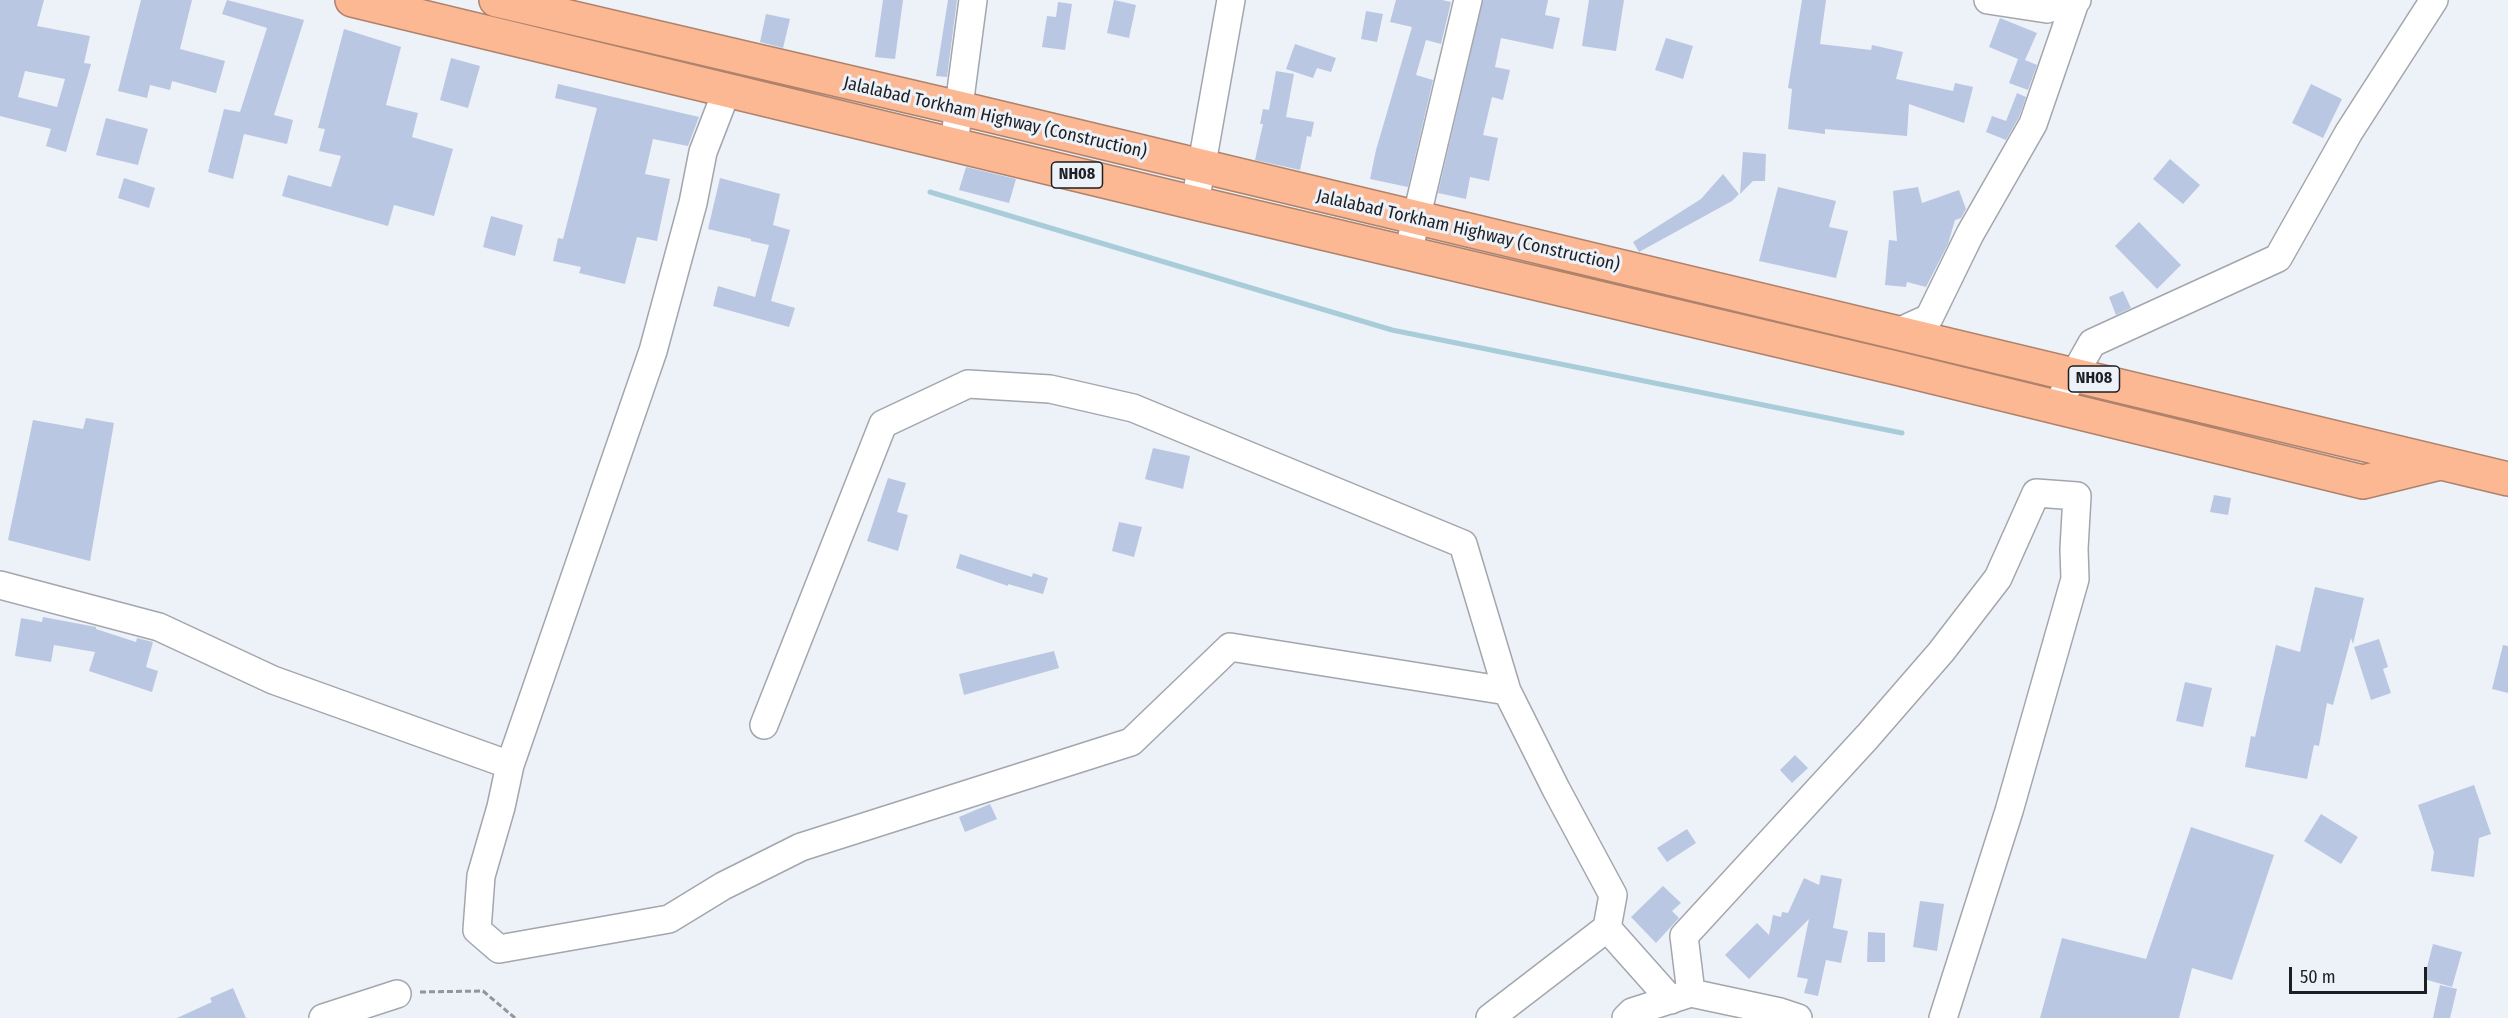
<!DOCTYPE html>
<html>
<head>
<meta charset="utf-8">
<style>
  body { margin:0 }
  #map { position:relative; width:2508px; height:1018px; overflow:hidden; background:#edf1f8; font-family:"Fira Sans Condensed",sans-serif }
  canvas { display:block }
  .scale { position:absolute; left:2289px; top:967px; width:138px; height:27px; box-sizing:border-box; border:3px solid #1e1f22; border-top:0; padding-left:8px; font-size:18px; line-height:21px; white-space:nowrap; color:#1e1f22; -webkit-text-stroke:4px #edf1f8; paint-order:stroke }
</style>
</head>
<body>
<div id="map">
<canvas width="2508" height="1018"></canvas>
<div class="scale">50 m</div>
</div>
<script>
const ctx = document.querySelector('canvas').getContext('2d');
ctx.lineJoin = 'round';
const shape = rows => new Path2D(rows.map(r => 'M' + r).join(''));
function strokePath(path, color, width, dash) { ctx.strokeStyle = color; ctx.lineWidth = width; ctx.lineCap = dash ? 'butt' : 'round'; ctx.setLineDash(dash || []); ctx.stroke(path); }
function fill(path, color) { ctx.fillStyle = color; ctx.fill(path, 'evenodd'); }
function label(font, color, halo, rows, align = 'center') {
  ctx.font = font + ' "Fira Sans Condensed",sans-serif'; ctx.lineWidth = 6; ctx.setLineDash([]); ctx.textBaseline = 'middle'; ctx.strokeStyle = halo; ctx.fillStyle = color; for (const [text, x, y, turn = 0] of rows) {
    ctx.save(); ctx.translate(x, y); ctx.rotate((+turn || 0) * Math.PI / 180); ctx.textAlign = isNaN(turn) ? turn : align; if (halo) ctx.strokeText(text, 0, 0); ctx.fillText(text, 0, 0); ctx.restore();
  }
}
strokePath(shape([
  [930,192,1392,330,1902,433]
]), '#a8ccd8', 5);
fill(shape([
  [0,0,44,0,37,26,90,36,84,63,91,64,66,152,46,146,51,129,0,116],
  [25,71,65,79,57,107,18,97],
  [141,0,192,0,180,49,225,61,216,93,172,81,170,90,150,85,147,98,118,91],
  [227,0,304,20,274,115,293,120,287,144,244,134,233,179,208,172,224,109,240,112,267,28,222,14],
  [883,0,903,0,895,59,875,57],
  [948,0,957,0,947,77,936,76],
  [1114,0,1136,5,1129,38,1107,33],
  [1396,0,1442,0,1451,2,1441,44,1426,40,1416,75,1433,80,1408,187,1370,179,1376,150,1412,27,1390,22],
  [1483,0,1548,0,1545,15,1560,18,1553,49,1501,38,1495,67,1510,70,1503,100,1492,97,1483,135,1498,138,1489,181,1470,177,1466,199,1438,193],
  [1589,0,1624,0,1616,51,1582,46],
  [1802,0,1826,0,1820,44,1871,50,1872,45,1903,52,1896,79,1953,91,1955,83,1973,87,1964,123,1909,104,1907,136,1825,129,1825,134,1788,129,1792,89,1788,88],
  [1058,2,1072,4,1065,50,1042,47,1047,16,1056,17],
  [1366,11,1383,14,1377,42,1361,39],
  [766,14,790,19,783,48,760,42],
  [2000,18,2037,33,2025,60,2037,65,2028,90,2009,83,2018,59,1989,47],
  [344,29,401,47,386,105,418,113,412,137,453,149,434,216,394,205,388,226,282,196,288,175,331,187,341,156,319,151,325,129,318,128],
  [1666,38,1693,46,1683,79,1655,70],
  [1295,44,1336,58,1331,72,1317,68,1313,78,1286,69],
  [451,58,480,66,468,108,440,100],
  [1276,71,1294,74,1286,117,1314,122,1311,137,1307,136,1300,170,1255,160,1263,124,1260,124,1263,109,1269,110],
  [558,84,699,117,688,146,653,139,645,174,670,179,657,241,637,237,625,284,579,273,581,267,553,261,558,238,563,239,597,108,555,98],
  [2311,84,2342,99,2323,138,2292,123],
  [2017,93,2026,97,2019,117,2006,140,1986,132,1992,116,2006,121],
  [106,118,148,129,138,165,96,155],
  [1743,152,1766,154,1765,181,1753,181,1740,194],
  [2170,159,2200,185,2183,204,2153,179],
  [966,167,1016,179,1009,203,959,190],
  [1723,174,1739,194,1732,201,1639,252,1633,242,1701,199],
  [124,178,155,188,149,208,118,198],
  [720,178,780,194,773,225,790,230,771,301,795,308,789,327,713,306,718,286,755,297,769,245,751,241,751,239,708,229],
  [1778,187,1836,201,1829,227,1848,231,1836,278,1759,261],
  [1918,187,1922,203,1959,190,1966,209,1961,218,1955,220,1948,244,1926,287,1907,282,1906,287,1885,285,1889,240,1897,241,1893,191],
  [491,216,523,225,515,256,483,247],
  [2139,222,2181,265,2157,289,2115,246],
  [2123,291,2131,308,2116,315,2109,297],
  [86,418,114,423,90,561,8,540,33,420,83,429],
  [1153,448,1190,456,1183,489,1145,479],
  [888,478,906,483,897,512,908,515,898,551,867,541],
  [2214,495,2231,498,2228,515,2210,512],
  [1119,522,1142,527,1134,557,1112,551],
  [960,554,1032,577,1033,573,1048,578,1043,594,1008,584,1008,586,956,568],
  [2315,587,2364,598,2353,644,2351,638,2333,705,2327,703,2319,746,2314,745,2307,779,2245,767,2251,736,2255,737,2276,645,2300,652],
  [43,617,96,627,96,629,136,642,137,638,153,642,146,667,158,671,152,692,89,671,95,652,54,645,51,662,15,656,21,618,42,622],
  [2379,639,2388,667,2383,669,2391,693,2371,700,2354,647],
  [2503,645,2508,646,2508,693,2492,689],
  [1054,651,1059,668,964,695,959,674],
  [2185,682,2212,688,2203,727,2176,721],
  [1795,755,1808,768,1792,783,1780,770],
  [2474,785,2491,834,2479,838,2474,877,2431,871,2434,852,2418,805],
  [990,804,997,819,965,832,959,817],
  [2321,814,2358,837,2341,864,2304,841],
  [2191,827,2274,855,2232,980,2192,968,2179,1018,2040,1018,2062,938,2146,959],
  [1687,829,1696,843,1667,862,1657,848],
  [1821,875,1842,879,1833,928,1848,931,1841,963,1826,960,1818,996,1804,993,1808,979,1797,977,1809,919,1749,979,1725,955,1757,923,1769,935,1773,915,1781,917,1782,912,1788,913,1804,878,1819,885],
  [1663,886,1681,903,1672,911,1679,918,1656,943,1631,917],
  [1920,901,1944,904,1937,951,1913,947],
  [1868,932,1885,933,1885,962,1867,962],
  [2433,944,2462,952,2452,987,2424,979],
  [2440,985,2457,989,2450,1018,2433,1018],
  [233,988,246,1018,177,1018,212,1002,210,998]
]), '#bac7e3');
const minor = shape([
  [1988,0,2047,9,2077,0],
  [727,90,703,152,693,203,653,351,510,765,501,807,481,876,477,930,499,949,669,919,723,886,801,847,1131,742,1230,647,1507,691,1556,789,1613,895,1607,928,1490,1018],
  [954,144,973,0],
  [1195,203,1231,0],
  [1408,253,1468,0],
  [1898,332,1929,318,1970,234,2033,124,2075,2],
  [2056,407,2092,343,2278,258,2349,132,2434,0],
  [0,585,159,627,273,680,510,765],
  [764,725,883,424,968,384,1050,389,1133,408,1463,544,1507,691],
  [1607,928,1671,1000],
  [1691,993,1684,936,1868,736,1941,652,1998,578,2036,493,2077,496,2074,549,2075,579,2009,811,1943,1018],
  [323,1018,397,994],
  [1626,1018,1632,1012,1691,993,1780,1012,1798,1018]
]);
const highway = shape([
  [352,0,1195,203,1900,369,2363,482,2440,463],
  [496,0,959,108,2508,479]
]);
strokePath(minor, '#a3a6ad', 30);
strokePath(highway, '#ae826b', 36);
strokePath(shape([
  [420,992,483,991,515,1018]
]), '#92959a', 3, [6, 3]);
strokePath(minor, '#fff', 27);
strokePath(highway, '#fcb893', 33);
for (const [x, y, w] of [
  [1077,175,51],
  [2094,379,51]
]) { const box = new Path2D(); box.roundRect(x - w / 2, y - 13, w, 26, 4.5); ctx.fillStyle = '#edf1f8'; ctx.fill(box); strokePath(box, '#1e1f22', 1.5); }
label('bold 16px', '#1e1f22', null, [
  ["NH08",1077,175],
  ["NH08",2094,379]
]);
label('18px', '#1e1f22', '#edf1f8', [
  ["Jalalabad Torkham Highway (Construction)",995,118,13],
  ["Jalalabad Torkham Highway (Construction)",1468,231,13]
]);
</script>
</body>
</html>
